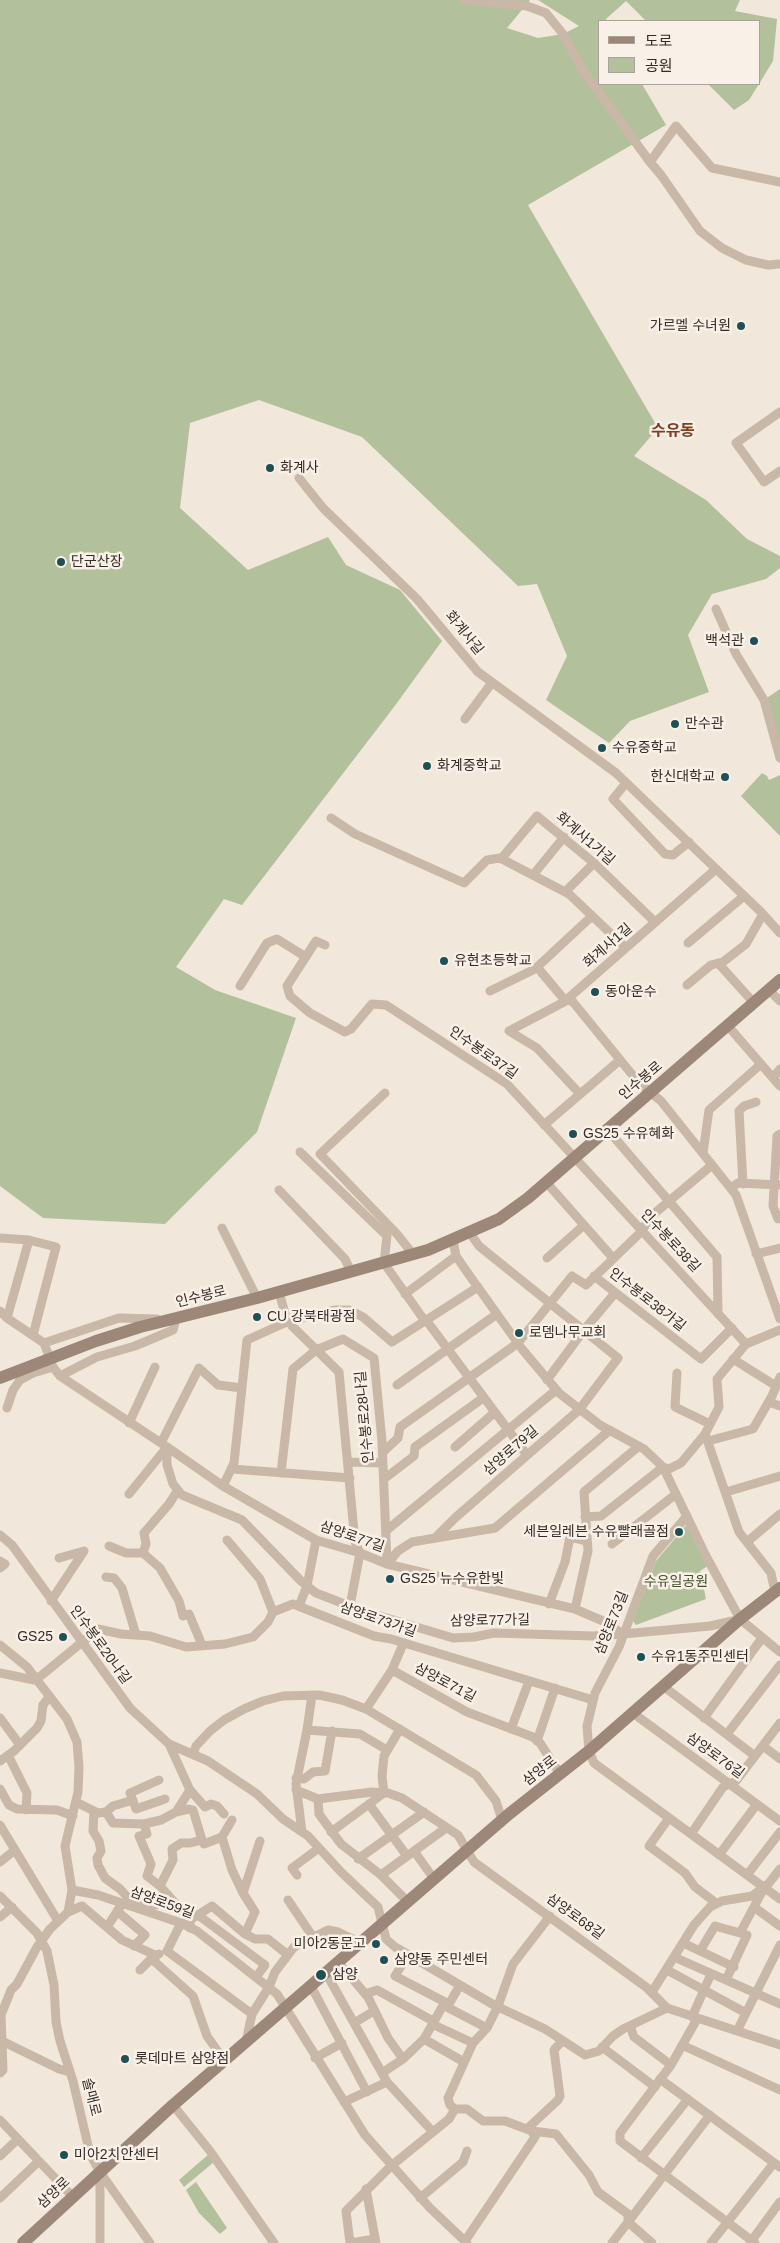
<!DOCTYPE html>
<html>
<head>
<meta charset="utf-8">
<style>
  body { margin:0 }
  #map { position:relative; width:780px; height:2243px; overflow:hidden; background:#f1e7da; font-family:Arial,"Noto Sans KR",sans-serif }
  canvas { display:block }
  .legend { position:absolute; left:598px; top:20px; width:162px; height:65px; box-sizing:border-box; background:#f9f1e7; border:1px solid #aba29a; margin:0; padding:6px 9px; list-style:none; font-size:15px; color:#352c27 }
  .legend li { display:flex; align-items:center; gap:10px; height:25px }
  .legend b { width:25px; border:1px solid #aba29a }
</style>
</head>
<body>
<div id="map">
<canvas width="780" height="2243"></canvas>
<ul class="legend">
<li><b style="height:6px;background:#9c8778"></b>도로</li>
<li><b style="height:14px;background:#b2c09b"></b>공원</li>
</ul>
</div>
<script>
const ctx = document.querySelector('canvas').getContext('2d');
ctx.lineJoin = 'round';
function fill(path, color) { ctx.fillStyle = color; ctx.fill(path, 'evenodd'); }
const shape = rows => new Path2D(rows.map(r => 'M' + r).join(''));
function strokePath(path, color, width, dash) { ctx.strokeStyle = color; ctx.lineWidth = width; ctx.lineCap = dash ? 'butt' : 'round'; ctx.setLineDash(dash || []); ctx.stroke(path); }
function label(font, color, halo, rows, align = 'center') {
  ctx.font = font + ' Arial,"Noto Sans KR",sans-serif'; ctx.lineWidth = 5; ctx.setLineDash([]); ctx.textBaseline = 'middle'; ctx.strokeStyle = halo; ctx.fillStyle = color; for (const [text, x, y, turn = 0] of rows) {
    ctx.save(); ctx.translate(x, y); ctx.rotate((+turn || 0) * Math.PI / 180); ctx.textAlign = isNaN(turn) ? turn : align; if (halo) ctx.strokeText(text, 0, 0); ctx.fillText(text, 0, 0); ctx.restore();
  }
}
fill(shape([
  [0,0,530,0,507,28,538,38,563,34,579,26,538,0,740,0,735,11,777,19,773,61,759,84,759,21,646,21,626,1,606,19,607,21,599,21,599,84,642,84,666,125,528,205,658,428,634,456,706,500,747,539,780,556,780,568,766,579,712,594,688,635,709,692,630,721,609,743,546,700,567,656,537,584,518,586,362,437,259,400,190,423,180,508,248,570,328,537,346,565,400,590,442,641,394,707,242,905,224,899,176,967,215,990,296,1018,257,1132,165,1224,43,1218,0,1186],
  [708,84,759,84,749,100,734,110],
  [780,689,780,758,764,700],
  [762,773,767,776,769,780,780,775,780,836,741,796],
  [688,1523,709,1565,700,1571,706,1599,636,1625,633,1621,656,1561],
  [209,2154,214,2162,184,2187,179,2180],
  [196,2182,227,2228,220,2234,199,2213,186,2190]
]), '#b2c09b');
strokePath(shape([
  [464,0,527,6,546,13,563,34,582,69,650,162],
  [780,182,712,168,676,126,650,162,661,175,700,231,722,248,746,260,768,265,780,264],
  [780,412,736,443,764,482,780,471],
  [299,478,323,508,417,599,478,672,616,773,761,912,780,933],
  [716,609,736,654,764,700,780,758],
  [465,719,491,684],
  [626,783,613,799,665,854,673,855,689,842],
  [331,818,355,834,464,883,487,860,500,858,569,894,626,948],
  [501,859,537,816,594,863,655,922],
  [533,875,564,837],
  [565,892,594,863],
  [688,943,744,896],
  [325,945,316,941,287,986,290,996,310,1013,345,1032,351,1029,372,1004,386,1005,507,1084,746,1344],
  [718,963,754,1003],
  [537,967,563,998,573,1002,639,1083,661,1101,736,1195,780,1319],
  [687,985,711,965,723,962,746,944,763,914],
  [240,986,267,943,277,939,306,957],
  [769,990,780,1001],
  [490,991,535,969,592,916],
  [728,1026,780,1086],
  [509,1031,564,1002,716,869],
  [509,1031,537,1048,580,1094],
  [773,1078,780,1069],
  [385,1093,320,1154,397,1234,412,1253],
  [544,1125,620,1060],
  [607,1129,717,1257,718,1314],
  [300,1152,387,1236,384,1263,422,1317,429,1324,527,1455],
  [703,1153,709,1110,761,1064],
  [546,1182,613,1258],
  [743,1184,739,1111,744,1106,756,1102],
  [731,1188,738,1183,780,1185],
  [279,1190,345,1259,351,1272],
  [778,1219,773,1206,777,1136,780,1134],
  [222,1228,257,1298],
  [0,1238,29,1240,56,1247,33,1335],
  [453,1240,456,1256,467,1272,522,1349,559,1393,600,1425,644,1449,663,1467,706,1556,740,1619,780,1652],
  [756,1254,780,1248],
  [547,1258,584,1225],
  [594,1276,701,1359,732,1328],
  [279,1292,286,1317,292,1326,339,1372,355,1542,360,1553,350,1606],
  [405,1294,456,1256],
  [0,1311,7,1318,44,1343],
  [7,1318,29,1240],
  [44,1343,53,1367,60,1376,167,1447,167,1465,173,1484,182,1495,242,1520,301,1581,316,1593,360,1610,453,1638,474,1637,494,1633,593,1636,623,1634,710,1626,737,1620],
  [44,1343,119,1318,157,1319],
  [733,1359,776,1386],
  [677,1373,675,1407,710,1424],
  [60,1376,97,1357,135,1346,173,1330,176,1319,172,1319],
  [547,1380,584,1330,615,1293],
  [397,1385,497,1314],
  [769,1402,780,1406],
  [7,1408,13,1390,20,1380,33,1373,53,1367],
  [129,1423,155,1367],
  [708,1441,753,1429,772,1396,780,1377],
  [161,1443,199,1368,218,1385,242,1388],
  [455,1447,494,1413],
  [383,1452,398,1438,400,1427,518,1343,572,1276,586,1285,642,1231,649,1218,712,1165],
  [348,1462,383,1463],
  [232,1469,350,1478],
  [281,1473,293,1369,316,1350,343,1339,374,1358,382,1441,387,1564],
  [384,1479,414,1456,415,1447,483,1398],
  [223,1486,234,1463,247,1340,289,1321,335,1310,349,1310,363,1317,392,1342,478,1287],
  [726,1492,780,1476],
  [129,1494,167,1447,223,1486,316,1540,360,1553,387,1564,575,1609,603,1621,623,1634],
  [687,1516,653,1556,619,1647,595,1693,587,1726,589,1751,594,1763,780,1899],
  [585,1517,601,1516,663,1467,669,1469,681,1463,705,1434],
  [387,1530,556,1390],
  [0,1535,12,1545,130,1708,169,1744,208,1761,257,1794,283,1819,308,1836,341,1872,378,1907,386,1939,395,1947,494,2005,545,2029,585,2055,599,2051,613,2036,623,2029,667,2008],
  [435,1538,455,1518,579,1410,618,1358,479,1246,470,1233],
  [227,1540,260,1579,273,1612],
  [747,1542,780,1514],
  [612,1544,676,1494],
  [109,1546,126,1553,143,1553,160,1568,179,1601,183,1616,189,1614,202,1645],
  [143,1553,146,1544,144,1533,169,1504,178,1490],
  [59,1558,84,1551],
  [0,1561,5,1564,0,1568],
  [387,1564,398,1551,412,1542,495,1528,610,1430],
  [106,1577,114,1578,122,1588,136,1635],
  [780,1591,775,1592,771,1573,739,1532,705,1434,719,1407,717,1379,746,1344,780,1330],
  [51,1601,84,1551],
  [549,1604,565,1562,570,1537,587,1541],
  [299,1606,307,1586,316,1540],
  [575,1609,588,1551,584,1492,639,1446],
  [0,1645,27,1667,67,1719,77,1742,79,1767,78,1792,65,1846,72,1890,68,1912,50,1929,37,1947,17,1984,11,1990,1,2015,3,2070,0,2073],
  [392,1670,467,1712,533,1737,540,1743,560,1774],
  [0,1673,34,1680,42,1675,98,1629,121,1634,150,1636,186,1647,225,1644,253,1637,268,1622,273,1612,293,1604,374,1636,391,1639,593,1700],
  [663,1686,755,1756],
  [366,1709,392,1670,403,1644],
  [633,1713,780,1821],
  [0,1718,20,1745],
  [704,1718,762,1638],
  [511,1729,529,1681],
  [307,1730,360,1734,387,1750],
  [727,1734,780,1665],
  [537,1741,555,1688],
  [169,1744,190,1790,176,1812],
  [763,1746,780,1759],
  [193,1754,196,1746,210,1731,224,1720,244,1709,263,1701,283,1696,319,1695,342,1700,366,1709,476,1775,496,1801,502,1820],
  [8,1755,27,1793,26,1810],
  [0,1761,14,1751,37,1728,41,1721,43,1705,49,1697],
  [296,1778,304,1779,313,1772,325,1771,332,1731],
  [159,1780,130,1793,136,1809,165,1799],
  [0,1789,9,1805,17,1809,57,1810,73,1816],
  [190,1790,205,1807,211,1804,217,1806,224,1814],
  [296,1790,318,1799,372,1792,388,1793,402,1798,458,1835,474,1862,646,1987,667,2008],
  [318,1799,319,1814,341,1844,381,1875,408,1902],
  [76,1802,98,1813,106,1812,113,1806,133,1800],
  [369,1804,407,1856],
  [94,1811,93,1831,99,1841,101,1851,97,1858,98,1865,105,1878,120,1889,133,1903,156,1905,166,1894],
  [106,1812,113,1823,144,1824,161,1820,176,1812,189,1809,193,1810,202,1840,190,1843,181,1843,172,1849,173,1860,160,1886,190,1920,190,1928],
  [669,1818,649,1846,685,1873,695,1887,716,1903],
  [232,1820,222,1837,232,1870,243,1893,255,1912,245,1934],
  [144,1824,147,1834,139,1836,151,1864,147,1876,160,1886],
  [0,1825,58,1921],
  [302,1832,296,1784,307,1730,312,1695],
  [331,1832,384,1793,382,1776,384,1756,400,1729],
  [691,1834,723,1787,736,1781,780,1723],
  [202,1840,204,1844,222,1837],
  [414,1851,434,1879],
  [719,1855,757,1804],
  [358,1859,424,1812],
  [0,1862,15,1850],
  [297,1875,292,1868,319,1848],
  [381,1875,446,1828],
  [747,1875,780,1832],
  [72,1890,98,1895,181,1923,197,1931,277,1994,365,2135,430,2208,467,2243],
  [243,1893,260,1841],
  [0,1896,37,1933,47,1951,54,1985,56,2022,60,2041,73,2081,90,2154,100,2172,150,2243],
  [288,1900,313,1937],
  [754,1907,780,1926],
  [117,1911,145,1935,134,1946],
  [68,1912,82,1906,122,1940,155,1955,159,1954],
  [198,1915,265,1965,256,1977],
  [0,1917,12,1907],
  [190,1920,212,1906,245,1934,255,1939,268,1939,288,1955],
  [181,1923,167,1951,252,2014],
  [107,1927,120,1907],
  [683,1943,734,1967],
  [700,1951,715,1926,740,1933],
  [155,1955,155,1962,193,1996,207,2036,224,2060],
  [408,1955,395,1976,445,2002],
  [674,1957,780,2004],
  [338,1962,368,1997,388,2038,403,2059],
  [140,1970,155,1955],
  [667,1970,746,2013],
  [326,1973,387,2082,433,2132],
  [726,1980,747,1935,740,1933,763,1890],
  [311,1986,367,2092],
  [652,1992,694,1925,710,1907,722,1901,752,1896,769,1883,780,1869],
  [365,1994,377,1990,433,2021],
  [443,2005,487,2028],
  [667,2008,780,2045],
  [692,2017,711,1974],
  [697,2019,671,2065,620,2133,620,2141,755,2243],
  [354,2023,374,2011],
  [432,2024,473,2043],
  [630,2026,634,2037,671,2065],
  [737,2031,780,1945],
  [424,2039,464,2062],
  [0,2040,59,2069,70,2072],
  [246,2042,252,2014,269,1987,275,1972,294,1947,328,1930,338,1932,361,1943],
  [682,2045,780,2090],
  [602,2047,655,2087],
  [315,2058,342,2043],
  [382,2073,403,2059,424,2039,445,2002,449,2004,460,1985],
  [660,2079,780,2167],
  [344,2102,387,2082],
  [173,2105,210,2151,274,2243],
  [455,2109,467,2109,483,2121,505,2121,532,2131,556,2134,589,2175,598,2192,628,2214,628,2222,652,2243],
  [455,2109,450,2105,448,2098,473,2043,487,2028,498,2006,513,1964,550,1916],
  [0,2120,73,2197],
  [0,2156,18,2139],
  [641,2158,688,2099],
  [100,2172,100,2243],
  [366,2189,376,2243],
  [0,2198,39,2161],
  [420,2198,463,2162,467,2151],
  [465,2241,535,2137,529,2127,558,2100,560,2096,554,2050,562,2041],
  [350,2243,346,2211,391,2166,449,2119,455,2109],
  [350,2243,375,2239],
  [612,2243,710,2115],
  [711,2243,774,2163],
  [750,2243,780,2202]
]), '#c9b8a7', 9);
strokePath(shape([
  [0,1378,96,1341,140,1327,257,1298,428,1250,499,1219,528,1198,780,980],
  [23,2243,173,2105,509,1814,589,1751,740,1619,780,1588]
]), '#9c8778', 12);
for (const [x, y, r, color] of [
  [741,326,5,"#1e5056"],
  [270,468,5,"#1e5056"],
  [61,562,5,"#1e5056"],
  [754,641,5,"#1e5056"],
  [675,724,5,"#1e5056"],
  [602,748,5,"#1e5056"],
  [427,766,5,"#1e5056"],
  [725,777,5,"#1e5056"],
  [444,961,5,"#1e5056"],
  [595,992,5,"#1e5056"],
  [573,1134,5,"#1e5056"],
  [257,1317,5,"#1e5056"],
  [519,1333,5,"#1e5056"],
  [679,1532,5,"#1e5056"],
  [390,1579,5,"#1e5056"],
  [63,1637,5,"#1e5056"],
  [641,1657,5,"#1e5056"],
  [376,1944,5,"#1e5056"],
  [384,1960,5,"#1e5056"],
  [321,1975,6,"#1e5056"],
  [125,2059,5,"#1e5056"],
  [64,2155,5,"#1e5056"]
]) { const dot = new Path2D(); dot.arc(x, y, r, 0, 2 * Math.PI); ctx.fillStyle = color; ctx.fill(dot); strokePath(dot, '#f9f1e7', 2); }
label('14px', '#352c27', '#f9f1e7', [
  ["가르멜 수녀원",731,326,"right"],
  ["화계사",280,468],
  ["단군산장",71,562],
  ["백석관",744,641,"right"],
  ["만수관",685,724],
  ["수유중학교",612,748],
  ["화계중학교",437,766],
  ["한신대학교",715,777,"right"],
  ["유현초등학교",454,961],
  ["동아운수",605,992],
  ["GS25 수유혜화",583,1134],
  ["CU 강북태광점",267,1317],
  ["로뎀나무교회",529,1333],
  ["세븐일레븐 수유빨래골점",669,1532,"right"],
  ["GS25 뉴수유한빛",400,1579],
  ["GS25",53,1637,"right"],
  ["수유1동주민센터",651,1657],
  ["미아2동문고",366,1944,"right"],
  ["삼양동 주민센터",394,1960],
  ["삼양",332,1975],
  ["롯데마트 삼양점",135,2059],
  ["미아2치안센터",74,2155]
], 'left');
label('14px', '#352c27', '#f9f1e7', [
  ["화계사길",464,633,51],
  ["화계사1가길",585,839,41],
  ["화계사1길",608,946,-41],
  ["인수봉로37길",483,1053,35],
  ["인수봉로",641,1081,-40],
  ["인수봉로38길",670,1241,47],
  ["인수봉로",201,1297,-14],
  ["인수봉로38가길",647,1300,38],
  ["인수봉로28나길",365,1417,-95],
  ["삼양로79길",511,1451,-41],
  ["삼양로77길",352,1537,19],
  ["삼양로73가길",378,1620,19],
  ["삼양로77가길",490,1621,-1],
  ["삼양로73길",612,1623,-68],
  ["인수봉로20나길",100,1645,54],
  ["삼양로71길",445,1683,28],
  ["삼양로76길",715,1756,36],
  ["삼양로",540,1771,-38],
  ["삼양로59길",162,1903,20],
  ["삼양로68길",575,1917,36],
  ["솔매로",91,2097,76],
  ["삼양로",54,2193,-43]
]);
label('14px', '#43532b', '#f9f1e7', [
  ["수유일공원",676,1582]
]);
label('bold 16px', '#833d22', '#f9f1e7', [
  ["수유동",673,432]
]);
</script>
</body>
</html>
